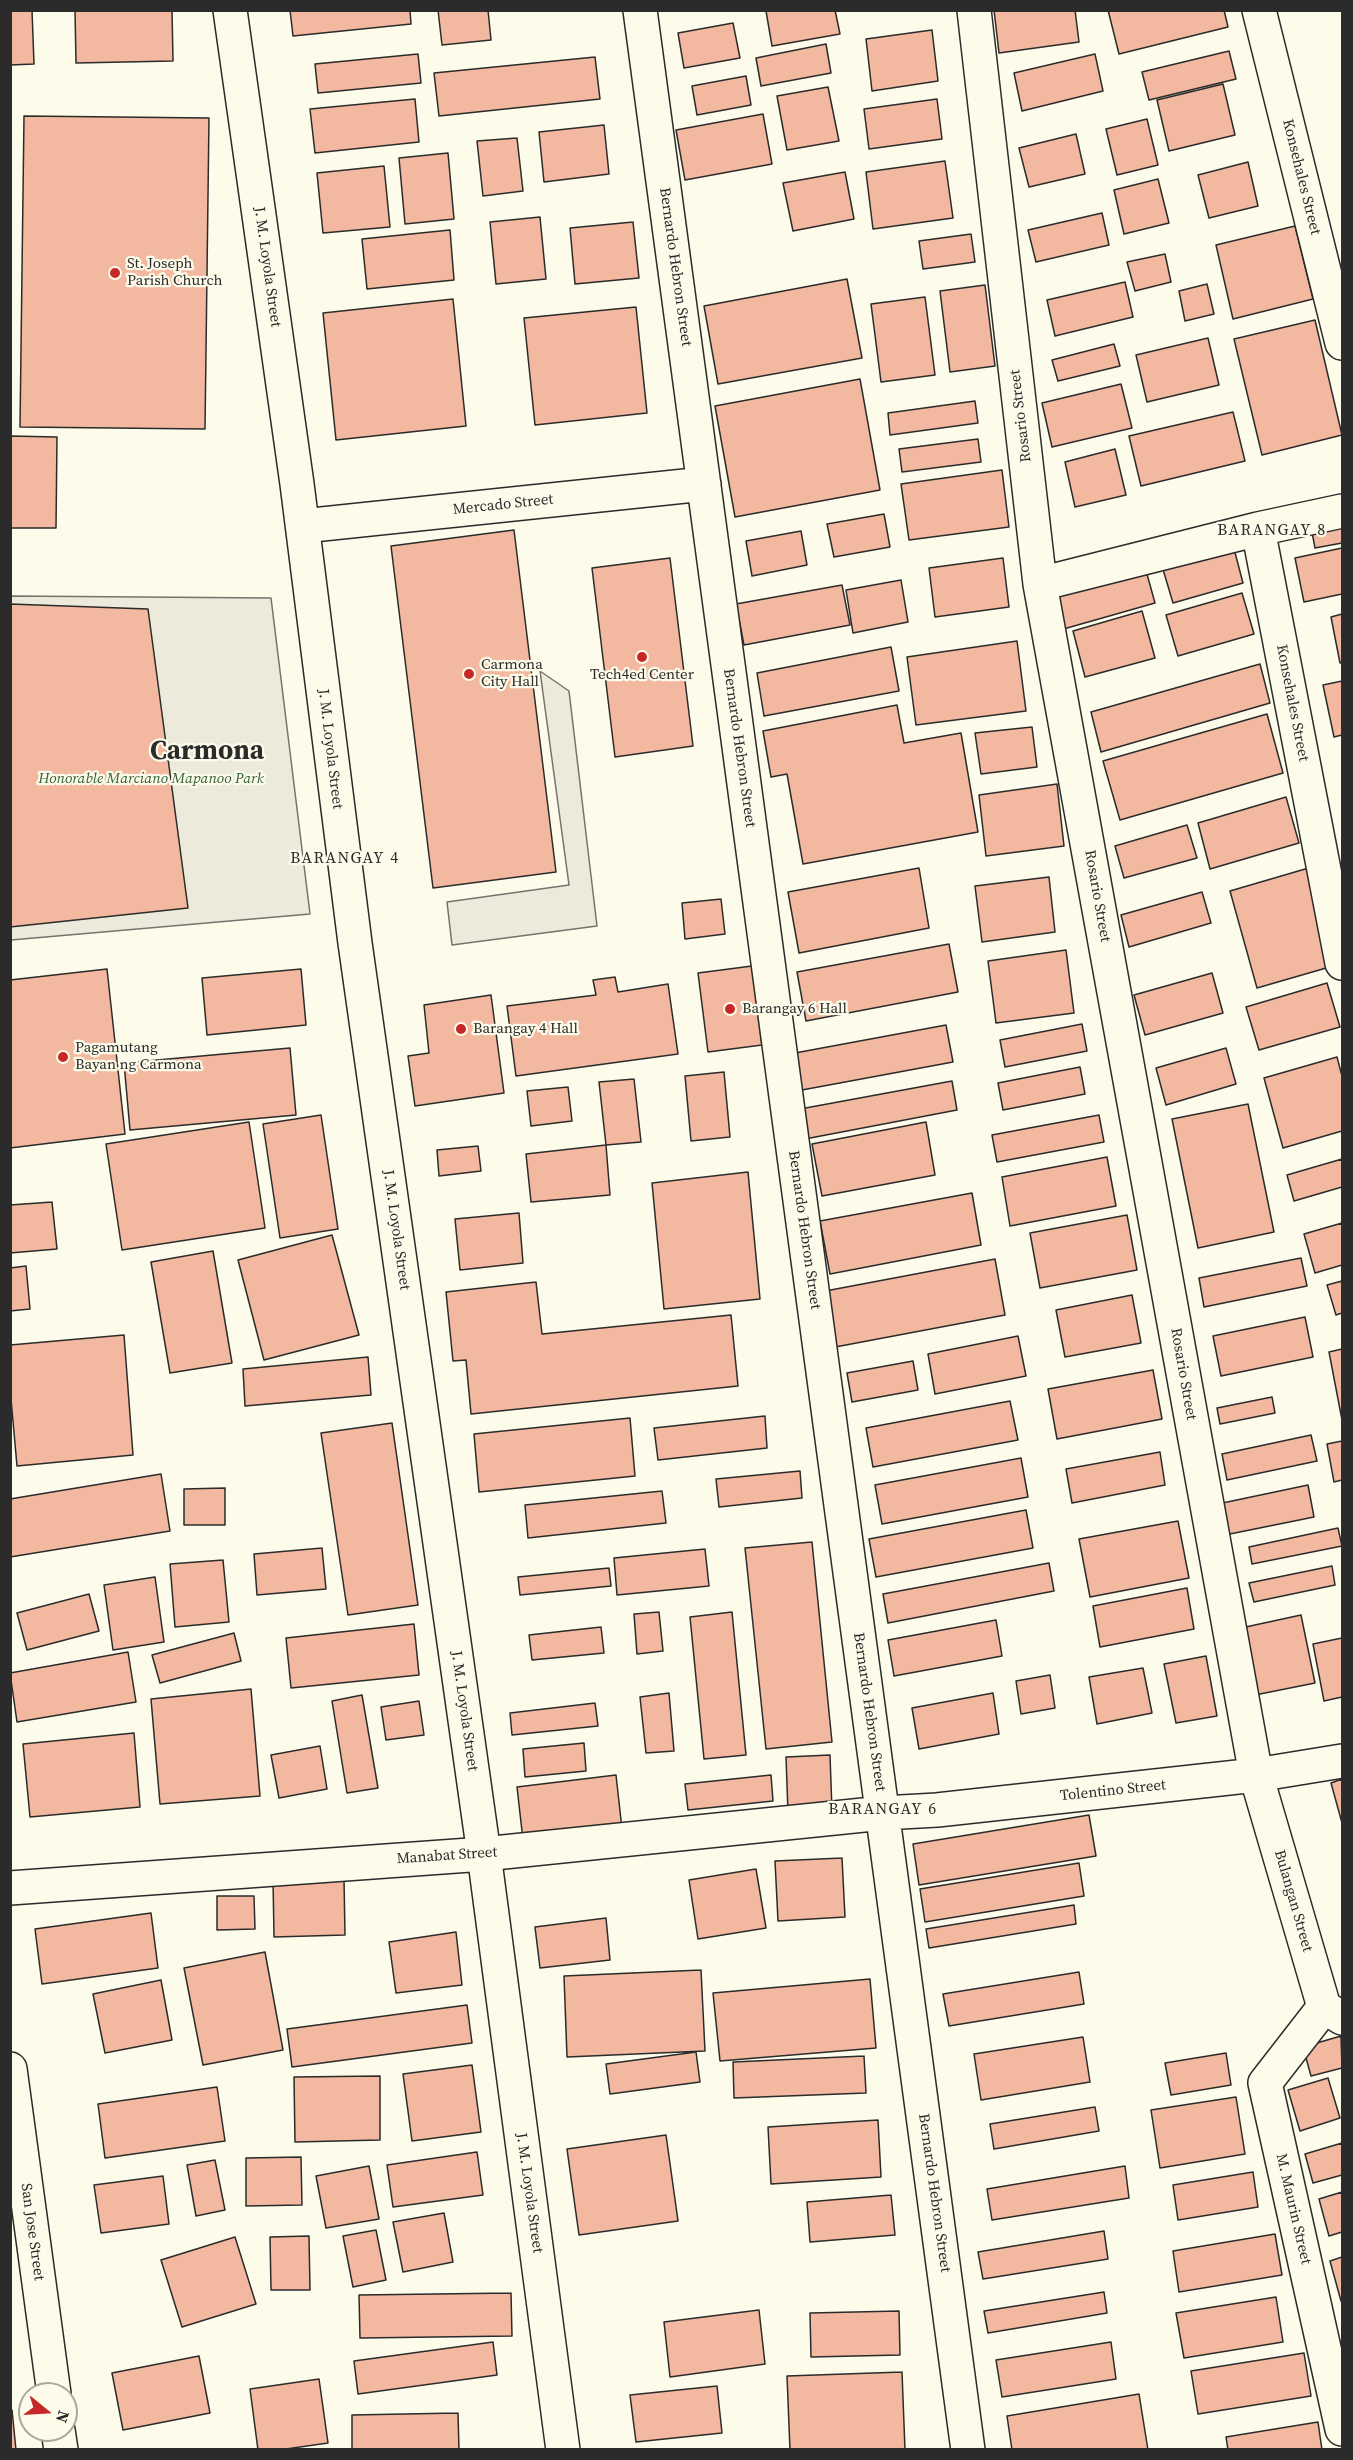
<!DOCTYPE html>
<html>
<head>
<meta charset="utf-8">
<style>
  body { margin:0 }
  #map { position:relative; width:1353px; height:2460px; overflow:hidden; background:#fdfbea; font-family:"Source Serif 4",serif }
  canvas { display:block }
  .frame { position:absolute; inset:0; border:12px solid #2b2b2b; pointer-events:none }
  .north { position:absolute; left:18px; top:2382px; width:60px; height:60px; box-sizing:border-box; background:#fdfbea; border:2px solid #a9a89e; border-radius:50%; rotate:108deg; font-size:16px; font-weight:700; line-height:24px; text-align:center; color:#2b2b2b }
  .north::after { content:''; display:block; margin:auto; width:21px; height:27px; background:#c62828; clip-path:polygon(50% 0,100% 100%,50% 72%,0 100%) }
</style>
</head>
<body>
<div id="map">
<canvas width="1353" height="2460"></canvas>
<div class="frame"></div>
<div class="north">N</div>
</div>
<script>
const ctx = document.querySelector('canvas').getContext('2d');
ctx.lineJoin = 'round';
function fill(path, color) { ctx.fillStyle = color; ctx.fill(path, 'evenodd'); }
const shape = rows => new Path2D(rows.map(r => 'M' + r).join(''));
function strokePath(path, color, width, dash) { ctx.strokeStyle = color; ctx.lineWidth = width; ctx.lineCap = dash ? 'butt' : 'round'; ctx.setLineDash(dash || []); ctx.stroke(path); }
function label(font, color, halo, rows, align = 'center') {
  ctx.font = font + ' "Source Serif 4",serif'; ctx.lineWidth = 4.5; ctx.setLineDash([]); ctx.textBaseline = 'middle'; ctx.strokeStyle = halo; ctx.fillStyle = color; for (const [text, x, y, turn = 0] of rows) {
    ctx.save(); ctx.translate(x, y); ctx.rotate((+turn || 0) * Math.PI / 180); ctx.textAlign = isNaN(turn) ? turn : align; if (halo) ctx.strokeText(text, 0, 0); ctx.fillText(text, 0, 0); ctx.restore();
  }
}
const green = shape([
  [11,596,271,598,310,914,11,940,11,596]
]);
fill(green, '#ecebdb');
strokePath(green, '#74746e', 1.5);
const parking = shape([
  [540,671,569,691,597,926,452,945,447,902,569,885,540,671]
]);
fill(parking, '#eceadb');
strokePath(parking, '#74746e', 1.5);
const building = shape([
  [10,10,32,10,34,64,10,65,10,10],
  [75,10,172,10,173,61,76,63,75,10],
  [290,10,410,10,411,24,293,36,290,10],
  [438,10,488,10,491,40,442,45,438,10],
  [835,10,840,34,772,46,766,11,835,10],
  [994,10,1075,10,1079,42,999,53,994,10],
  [1108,10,1224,10,1228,27,1119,54,1108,10],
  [733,23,740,58,684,68,678,33,733,23],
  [932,30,938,81,872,91,866,39,932,30],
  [826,44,831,73,761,86,756,58,826,44],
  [1229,51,1236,79,1149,100,1142,72,1229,51],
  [418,54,421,83,318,93,315,64,418,54],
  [1095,54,1103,91,1022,111,1014,73,1095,54],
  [595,57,600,99,439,116,434,73,595,57],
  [746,76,751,105,697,115,692,86,746,76],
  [1223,84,1235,135,1169,151,1157,100,1223,84],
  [828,87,839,141,787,150,777,96,828,87],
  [415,99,419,142,315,153,310,109,415,99],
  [937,99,942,139,869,149,864,109,937,99],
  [763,114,772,164,685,180,676,130,763,114],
  [24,116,209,118,205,429,20,427,24,116],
  [1147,119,1158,165,1117,175,1106,129,1147,119],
  [604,125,609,174,544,182,539,132,604,125],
  [1076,134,1085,174,1029,187,1019,148,1076,134],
  [517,138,523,191,483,196,477,141,517,138],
  [448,153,454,219,405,224,399,158,448,153],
  [945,161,953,218,873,229,866,172,945,161],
  [1248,162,1258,206,1209,218,1198,175,1248,162],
  [384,166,390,227,323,233,317,173,384,166],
  [845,172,854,219,793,231,783,183,845,172],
  [1158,179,1169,223,1124,234,1114,190,1158,179],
  [1102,213,1109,245,1036,262,1028,230,1102,213],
  [540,217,546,279,496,284,490,222,540,217],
  [633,222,639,278,575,284,570,228,633,222],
  [1295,226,1313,299,1233,319,1216,245,1295,226],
  [450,230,454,280,367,289,362,239,450,230],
  [971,234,975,262,923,269,919,241,971,234],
  [1165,254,1171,282,1135,291,1127,262,1165,254],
  [847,279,862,358,718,384,704,306,847,279],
  [1125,282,1133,317,1055,336,1047,300,1125,282],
  [1207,284,1214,314,1185,321,1179,291,1207,284],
  [985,285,995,366,950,372,940,291,985,285],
  [925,297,935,375,881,382,871,304,925,297],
  [453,299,466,426,336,440,323,313,453,299],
  [636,307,647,413,535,425,524,318,636,307],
  [1315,320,1342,435,1262,455,1234,339,1315,320],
  [1208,338,1219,385,1147,402,1136,355,1208,338],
  [1114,344,1120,366,1058,381,1052,360,1114,344],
  [860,379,880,490,735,517,715,406,860,379],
  [1121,384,1132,428,1052,447,1042,403,1121,384],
  [975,401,978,423,890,435,888,413,975,401],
  [1233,412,1245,461,1141,486,1129,436,1233,412],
  [10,436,57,437,56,528,10,528,10,436],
  [978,439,981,462,902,472,899,449,978,439],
  [1115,449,1126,495,1075,507,1065,462,1115,449],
  [1002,470,1009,527,909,540,901,484,1002,470],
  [884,514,890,547,834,557,827,524,884,514],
  [1342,520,1342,543,1315,548,1311,527,1342,520],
  [514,530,556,872,433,888,391,546,514,530],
  [801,531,807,565,752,576,746,541,801,531],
  [1233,545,1243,583,1173,603,1162,566,1233,545],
  [1342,548,1342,594,1304,602,1295,558,1342,548],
  [670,558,693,746,615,757,592,568,670,558],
  [1003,558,1009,607,935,617,929,568,1003,558],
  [1145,567,1155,603,1060,630,1050,595,1145,567],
  [901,580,908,622,853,633,846,590,901,580],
  [842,585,850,625,744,645,736,604,842,585],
  [1242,593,1254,634,1178,656,1166,615,1242,593],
  [10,604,148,609,188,908,10,927,10,604],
  [1142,611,1155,658,1085,677,1073,631,1142,611],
  [1342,614,1342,662,1340,663,1331,617,1342,614],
  [1017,641,1026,711,916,725,907,657,1017,641],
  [891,647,899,691,764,716,757,673,891,647],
  [1260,664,1270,703,1101,752,1091,712,1260,664],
  [1342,681,1342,735,1334,737,1323,685,1342,681],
  [897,705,904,743,961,733,978,832,803,864,787,774,771,777,763,731,897,705],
  [1267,714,1283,773,1120,820,1103,761,1267,714],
  [1032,727,1037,767,981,774,975,733,1032,727],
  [1057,784,1064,846,986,856,979,795,1057,784],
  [1286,797,1299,843,1210,869,1198,823,1286,797],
  [1187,825,1197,858,1124,878,1115,846,1187,825],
  [1312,867,1340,964,1257,988,1230,891,1312,867],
  [919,868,929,928,799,953,788,892,919,868],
  [1049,877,1055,932,982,942,975,886,1049,877],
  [1202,892,1211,923,1129,947,1121,915,1202,892],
  [721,899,725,934,685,939,682,903,721,899],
  [949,944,958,992,806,1021,797,972,949,944],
  [1066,950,1074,1013,996,1023,988,961,1066,950],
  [752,966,762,1045,708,1052,698,973,752,966],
  [107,969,125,1134,10,1148,10,980,107,969],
  [301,969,306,1025,207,1035,202,978,301,969],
  [1212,973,1223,1013,1145,1035,1134,995,1212,973],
  [615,977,618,992,668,984,678,1054,516,1076,507,1006,596,995,593,980,615,977],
  [1327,983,1340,1027,1259,1050,1246,1007,1327,983],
  [491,995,504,1093,415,1106,408,1056,429,1053,424,1005,491,995],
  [1082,1024,1087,1051,1005,1067,1000,1040,1082,1024],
  [946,1025,953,1062,802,1090,795,1053,946,1025],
  [290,1048,296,1115,130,1130,124,1063,290,1048],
  [1226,1048,1236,1084,1166,1105,1156,1068,1226,1048],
  [1337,1057,1342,1076,1342,1131,1283,1148,1264,1078,1337,1057],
  [1080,1067,1085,1094,1003,1110,998,1083,1080,1067],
  [724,1072,730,1137,691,1141,685,1076,724,1072],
  [634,1079,641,1142,606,1145,599,1082,634,1079],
  [952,1081,957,1110,805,1139,800,1109,952,1081],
  [568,1087,572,1121,531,1126,527,1091,568,1087],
  [1248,1104,1274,1232,1198,1248,1172,1119,1248,1104],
  [321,1115,338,1229,280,1238,263,1124,321,1115],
  [1099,1115,1104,1142,997,1162,992,1135,1099,1115],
  [249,1122,265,1228,122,1250,106,1144,249,1122],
  [926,1122,935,1175,822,1196,812,1144,926,1122],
  [606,1145,610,1195,531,1202,526,1154,606,1145],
  [478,1146,481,1171,439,1176,437,1150,478,1146],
  [1107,1157,1116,1206,1010,1226,1002,1177,1107,1157],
  [1342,1159,1342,1187,1294,1201,1287,1175,1342,1159],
  [748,1172,760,1299,664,1309,652,1183,748,1172],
  [972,1193,981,1245,830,1274,820,1221,972,1193],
  [52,1202,57,1249,10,1253,10,1205,52,1202],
  [519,1213,523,1263,460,1270,455,1219,519,1213],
  [1127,1215,1137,1270,1040,1288,1030,1233,1127,1215],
  [1342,1223,1342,1265,1315,1273,1304,1234,1342,1223],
  [332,1235,359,1335,264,1360,238,1260,332,1235],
  [213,1251,232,1363,170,1373,151,1262,213,1251],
  [1301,1258,1307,1286,1204,1307,1199,1278,1301,1258],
  [995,1259,1005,1315,830,1348,820,1292,995,1259],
  [26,1266,30,1309,10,1311,10,1268,26,1266],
  [1342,1281,1342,1313,1336,1315,1327,1285,1342,1281],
  [536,1282,542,1334,731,1315,738,1386,471,1414,466,1360,453,1361,446,1292,536,1282],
  [1132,1295,1141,1343,1065,1357,1056,1310,1132,1295],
  [1305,1317,1313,1357,1221,1376,1213,1336,1305,1317],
  [124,1335,133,1455,17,1466,10,1388,10,1345,124,1335],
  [1018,1336,1026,1376,935,1394,928,1354,1018,1336],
  [1342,1349,1342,1420,1329,1352,1342,1349],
  [368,1357,371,1395,245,1406,243,1369,368,1357],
  [913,1361,918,1390,852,1402,847,1373,913,1361],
  [1153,1370,1162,1419,1057,1439,1048,1389,1153,1370],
  [1272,1397,1275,1413,1220,1424,1217,1408,1272,1397],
  [1010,1401,1018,1440,873,1467,866,1428,1010,1401],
  [765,1416,767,1448,658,1460,654,1428,765,1416],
  [630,1418,635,1476,479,1492,474,1434,630,1418],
  [392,1423,418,1605,348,1615,321,1433,392,1423],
  [1311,1435,1317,1461,1227,1480,1222,1454,1311,1435],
  [1342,1441,1342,1480,1334,1482,1327,1444,1342,1441],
  [1160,1452,1165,1485,1072,1503,1066,1469,1160,1452],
  [1021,1458,1028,1497,882,1524,875,1485,1021,1458],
  [800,1471,802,1498,719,1507,716,1479,800,1471],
  [161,1474,170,1531,10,1557,10,1499,161,1474],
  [1308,1485,1314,1517,1220,1536,1213,1505,1308,1485],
  [225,1488,225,1525,184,1525,184,1489,225,1488],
  [662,1491,666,1523,528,1538,525,1505,662,1491],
  [1026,1510,1033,1548,876,1577,869,1539,1026,1510],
  [1178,1521,1189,1578,1090,1597,1079,1539,1178,1521],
  [1338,1528,1342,1546,1252,1564,1249,1547,1338,1528],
  [812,1542,832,1742,766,1749,745,1548,812,1542],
  [322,1548,326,1589,257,1595,254,1554,322,1548],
  [705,1549,709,1586,617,1595,614,1558,705,1549],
  [223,1560,229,1622,175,1627,170,1564,223,1560],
  [1049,1563,1054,1591,888,1623,883,1594,1049,1563],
  [1332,1566,1335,1585,1254,1602,1249,1583,1332,1566],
  [609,1568,611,1586,520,1595,518,1577,609,1568],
  [155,1577,164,1642,113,1650,104,1585,155,1577],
  [1187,1588,1194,1629,1100,1647,1093,1606,1187,1588],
  [89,1594,99,1631,27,1650,17,1613,89,1594],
  [659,1612,663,1651,637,1654,634,1614,659,1612],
  [732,1612,746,1755,704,1759,690,1617,732,1612],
  [1301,1615,1315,1683,1255,1695,1241,1628,1301,1615],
  [996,1620,1002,1656,894,1676,888,1640,996,1620],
  [414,1624,419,1675,291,1688,286,1638,414,1624],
  [601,1627,604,1653,532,1660,529,1635,601,1627],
  [234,1633,241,1661,160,1683,152,1655,234,1633],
  [1342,1638,1342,1697,1324,1701,1313,1644,1342,1638],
  [128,1652,136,1702,17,1722,10,1673,128,1652],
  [1206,1656,1217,1716,1176,1723,1164,1664,1206,1656],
  [1143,1668,1152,1713,1097,1724,1089,1677,1143,1668],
  [1050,1675,1055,1708,1021,1714,1016,1681,1050,1675],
  [251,1689,260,1796,160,1804,151,1699,251,1689],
  [669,1693,674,1751,646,1753,640,1697,669,1693],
  [993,1693,999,1734,919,1749,912,1708,993,1693],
  [362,1695,378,1788,347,1793,332,1701,362,1695],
  [419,1701,424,1735,386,1740,381,1707,419,1701],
  [595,1703,598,1726,512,1735,510,1713,595,1703],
  [134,1733,140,1807,30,1817,23,1744,134,1733],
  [584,1743,586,1771,525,1777,523,1749,584,1743],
  [320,1746,327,1789,279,1798,271,1755,320,1746],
  [830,1755,832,1811,788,1813,786,1757,830,1755],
  [616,1775,623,1838,524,1849,517,1787,616,1775],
  [771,1775,773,1801,688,1810,685,1784,771,1775],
  [1342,1779,1342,1823,1331,1783,1342,1779],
  [1089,1815,1096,1856,919,1885,913,1844,1089,1815],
  [842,1858,845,1917,778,1921,775,1861,842,1858],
  [1079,1863,1084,1896,925,1922,920,1889,1079,1863],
  [756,1869,766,1928,698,1939,689,1880,756,1869],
  [273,1879,344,1879,345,1935,274,1937,273,1879],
  [217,1896,254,1896,255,1929,217,1930,217,1896],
  [1074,1905,1076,1924,929,1948,926,1929,1074,1905],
  [151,1913,158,1968,42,1984,35,1929,151,1913],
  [606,1918,610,1960,540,1968,535,1927,606,1918],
  [456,1932,462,1985,396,1993,389,1942,456,1932],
  [265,1952,283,2050,203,2065,184,1968,265,1952],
  [701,1970,705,2051,567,2057,564,1976,701,1970],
  [1079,1972,1084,2004,949,2026,943,1994,1079,1972],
  [870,1979,876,2048,720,2061,713,1993,870,1979],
  [161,1980,172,2040,105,2053,93,1994,161,1980],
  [467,2005,472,2043,292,2067,287,2029,467,2005],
  [1341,2036,1342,2068,1311,2076,1303,2047,1341,2036],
  [1083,2037,1090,2082,981,2100,974,2054,1083,2037],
  [696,2052,700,2082,610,2094,606,2064,696,2052],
  [1226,2053,1231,2085,1171,2095,1165,2063,1226,2053],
  [864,2056,866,2093,734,2098,733,2062,864,2056],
  [472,2065,481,2132,412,2141,403,2074,472,2065],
  [380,2076,380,2140,295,2142,294,2077,380,2076],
  [1328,2078,1340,2118,1300,2131,1288,2090,1328,2078],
  [217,2087,225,2141,105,2158,98,2104,217,2087],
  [1236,2097,1245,2154,1160,2168,1151,2110,1236,2097],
  [1095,2107,1099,2131,994,2149,990,2124,1095,2107],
  [878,2120,881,2177,771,2184,768,2127,878,2120],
  [666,2135,678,2221,579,2235,567,2149,666,2135],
  [1342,2143,1342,2175,1313,2183,1305,2154,1342,2143],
  [477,2152,483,2195,393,2207,387,2165,477,2152],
  [301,2157,302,2205,246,2206,246,2158,301,2157],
  [215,2160,225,2210,196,2216,187,2165,215,2160],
  [369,2166,379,2219,326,2228,316,2176,369,2166],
  [1125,2166,1129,2198,992,2220,987,2189,1125,2166],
  [1253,2172,1258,2207,1178,2220,1173,2185,1253,2172],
  [163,2176,169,2224,101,2233,94,2185,163,2176],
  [1342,2192,1342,2232,1329,2236,1319,2199,1342,2192],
  [891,2195,895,2235,810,2242,807,2202,891,2195],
  [444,2213,453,2262,403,2272,393,2222,444,2213],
  [376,2230,386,2280,353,2287,343,2236,376,2230],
  [1104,2231,1108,2259,983,2279,978,2252,1104,2231],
  [1275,2234,1282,2275,1179,2292,1173,2251,1275,2234],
  [309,2236,310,2290,271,2290,270,2237,309,2236],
  [235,2237,256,2304,182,2327,161,2260,235,2237],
  [1342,2257,1342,2300,1341,2301,1330,2261,1342,2257],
  [1104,2292,1107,2313,988,2333,984,2311,1104,2292],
  [511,2293,512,2336,360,2338,359,2295,511,2293],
  [1276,2297,1283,2342,1184,2358,1176,2313,1276,2297],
  [759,2310,765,2364,670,2377,664,2322,759,2310],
  [899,2311,900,2355,811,2357,810,2313,899,2311],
  [493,2342,497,2375,358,2394,354,2361,493,2342],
  [1111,2342,1116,2379,1002,2397,996,2360,1111,2342],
  [1304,2353,1311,2396,1198,2414,1191,2371,1304,2353],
  [199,2356,210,2413,123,2430,112,2373,199,2356],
  [902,2372,905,2450,790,2450,787,2376,902,2372],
  [319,2379,328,2443,279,2450,258,2450,250,2389,319,2379],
  [717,2386,722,2433,636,2442,630,2395,717,2386],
  [1139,2394,1148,2450,1012,2450,1007,2416,1139,2394],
  [10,2410,12,2410,16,2450,10,2450,10,2410],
  [458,2413,459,2450,352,2450,352,2415,458,2413],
  [1318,2422,1322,2450,1228,2450,1226,2437,1318,2422]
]);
fill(building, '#f2b8a0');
strokePath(building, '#2b2b2b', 1.5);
const minor = shape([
  [640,10,968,2450],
  [974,10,1040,584,1256,1775,1324,2007,1342,2018],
  [1259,10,1342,343],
  [1342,511,1258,529,1342,963],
  [303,526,704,484],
  [1040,584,1258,529],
  [10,1888,484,1854,883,1813,937,1810,1256,1775,1342,1761],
  [1324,2007,1265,2083,1342,2429]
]);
const major = shape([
  [230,10,297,484,355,943,484,1854,563,2450],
  [10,2069,54,2394],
  [58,2430,61,2450]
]);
strokePath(minor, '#2b2b2b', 36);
strokePath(major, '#2b2b2b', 36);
strokePath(minor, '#fdfbea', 33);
strokePath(major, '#fdfbea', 33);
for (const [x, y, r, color] of [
  [115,273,6,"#c62828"],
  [642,657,6,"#c62828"],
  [469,674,6,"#c62828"],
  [730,1009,6,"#c62828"],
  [461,1029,6,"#c62828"],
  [63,1057,6,"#c62828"]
]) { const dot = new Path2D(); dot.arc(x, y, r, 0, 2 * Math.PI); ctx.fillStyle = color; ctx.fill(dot); strokePath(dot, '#fdfbea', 2); }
label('15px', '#2b2b2b', '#fdfbea', [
  ["Konsehales Street",1301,177,76],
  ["J. M. Loyola Street",267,267,82],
  ["Bernardo Hebron Street",675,267,82],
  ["Rosario Street",1021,416,-97],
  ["Mercado Street",503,505,-6],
  ["Konsehales Street",1292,703,79],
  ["Bernardo Hebron Street",739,748,82],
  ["J. M. Loyola Street",330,749,83],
  ["Rosario Street",1097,896,80],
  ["J. M. Loyola Street",396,1230,82],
  ["Bernardo Hebron Street",804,1230,82],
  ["Rosario Street",1183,1374,80],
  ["J. M. Loyola Street",464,1711,82],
  ["Bernardo Hebron Street",869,1712,82],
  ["Tolentino Street",1113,1791,-6],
  ["Manabat Street",447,1856,-4],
  ["Bulangan Street",1293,1901,74],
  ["J. M. Loyola Street",529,2193,82],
  ["Bernardo Hebron Street",934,2193,82],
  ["M. Maurin Street",1293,2209,77],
  ["San Jose Street",32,2232,82]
]);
label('15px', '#2b2b2b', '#fdfbea', [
  ["St. Joseph",127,264],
  ["Parish Church",127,281],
  ["Carmona",481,665],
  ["City Hall",481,682],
  ["Tech4ed Center",642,675,"center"],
  ["Barangay 6 Hall",742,1009],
  ["Barangay 4 Hall",473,1029],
  ["Pagamutang",75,1048],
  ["Bayan ng Carmona",75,1065]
], 'left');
label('italic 15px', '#34623c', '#fdfbea', [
  ["Honorable Marciano Mapanoo Park",151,779]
]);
ctx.letterSpacing = '1.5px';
label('16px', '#2b2b2b', '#fdfbea', [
  ["BARANGAY 8",1272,531],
  ["BARANGAY 4",345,859],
  ["BARANGAY 6",883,1810]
]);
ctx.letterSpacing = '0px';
label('bold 27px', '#2b2b2b', '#fdfbea', [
  ["Carmona",207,752]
]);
</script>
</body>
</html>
